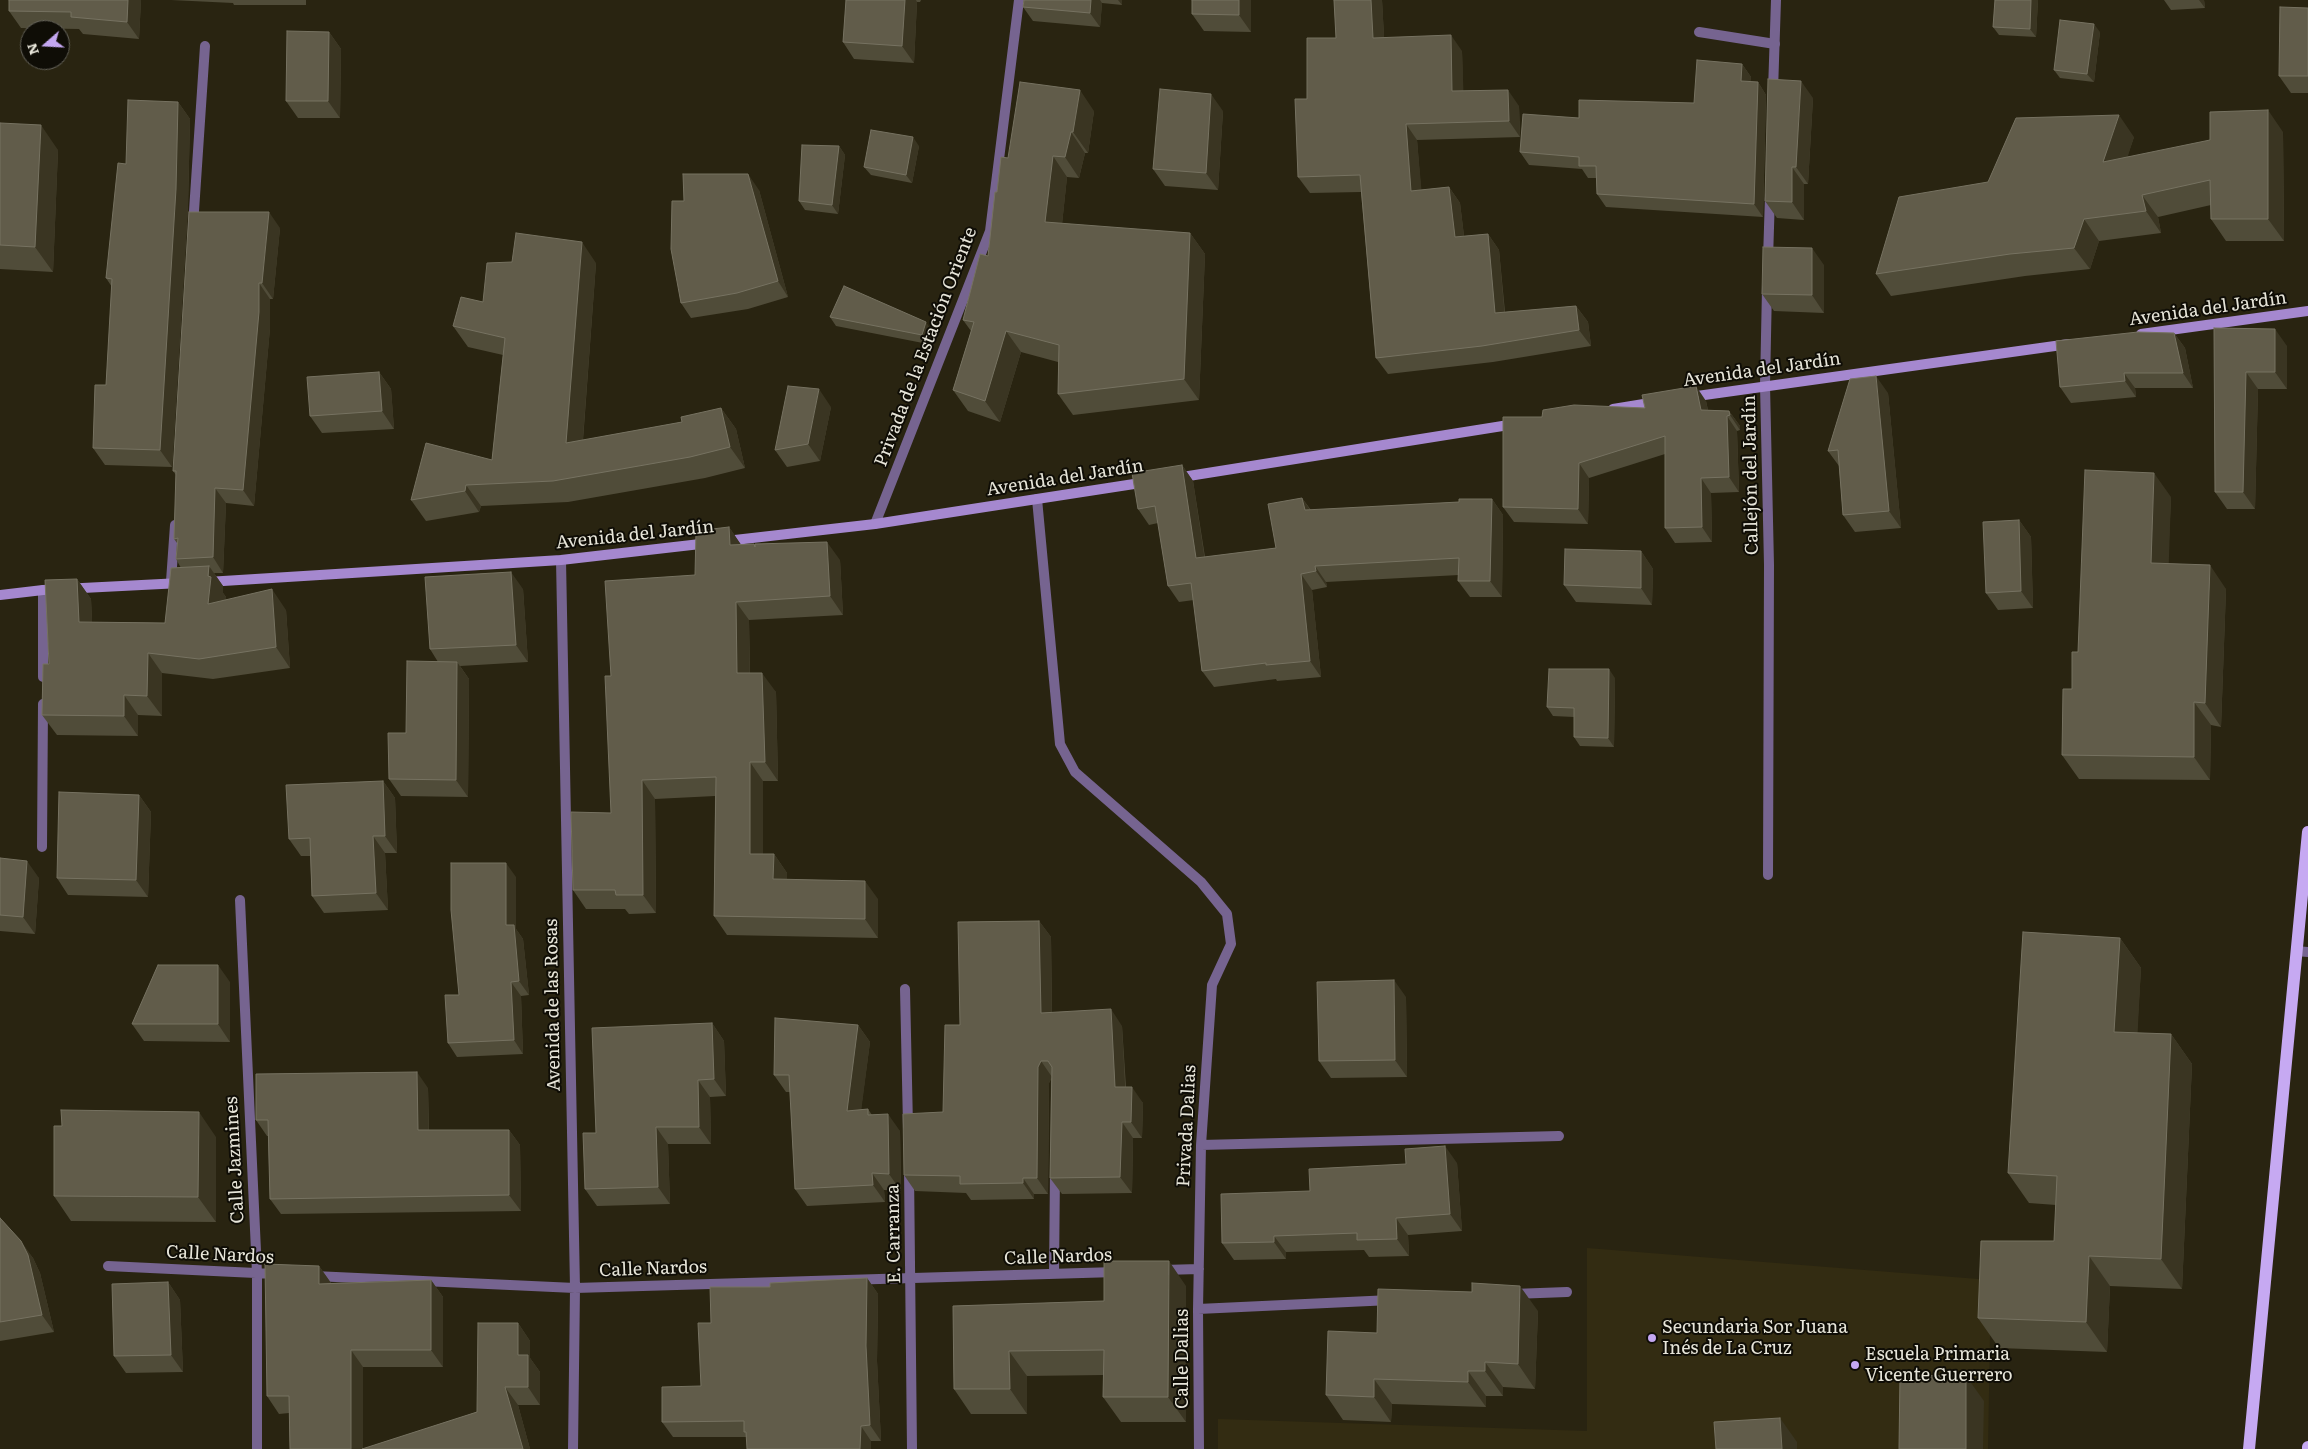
<!DOCTYPE html>
<html>
<head>
<meta charset="utf-8">
<style>
  body { margin:0 }
  #map { position:relative; width:2308px; height:1449px; overflow:hidden; background:#292411; font-family:Literata,serif }
  canvas { display:block }
  .north { position:absolute; left:20px; top:20px; width:50px; height:50px; box-sizing:border-box; background:#0f0d06; border:1px solid #65635a; border-radius:50%; rotate:251deg; font-size:14px; font-weight:700; line-height:20px; text-align:center; color:#e7e5d9 }
  .north::after { content:''; display:block; margin:auto; width:18px; height:22px; background:#c4a7f1; clip-path:polygon(50% 0,100% 100%,50% 72%,0 100%) }
</style>
</head>
<body>
<div id="map">
<canvas width="2308" height="1449"></canvas>
<div class="north">N</div>
</div>
<script>
const ctx = document.querySelector('canvas').getContext('2d');
ctx.lineJoin = 'round';
function fill(path, color) { ctx.fillStyle = color; ctx.fill(path, 'evenodd'); }
const shape = rows => new Path2D(rows.map(r => 'M' + r).join(''));
function strokePath(path, color, width, dash) { ctx.strokeStyle = color; ctx.lineWidth = width; ctx.lineCap = dash ? 'butt' : 'round'; ctx.setLineDash(dash || []); ctx.stroke(path); }
function label(font, color, halo, rows, align = 'center') {
  ctx.font = font + ' Literata,serif'; ctx.lineWidth = 4; ctx.setLineDash([]); ctx.textBaseline = 'middle'; ctx.strokeStyle = halo; ctx.fillStyle = color; for (const [text, x, y, turn = 0] of rows) {
    ctx.save(); ctx.translate(x, y); ctx.rotate((+turn || 0) * Math.PI / 180); ctx.textAlign = isNaN(turn) ? turn : align; if (halo) ctx.strokeText(text, 0, 0); ctx.fillText(text, 0, 0); ctx.restore();
  }
}
fill(shape([
  [1587,1248,1991,1280,1988,1449,1218,1449,1218,1419,1587,1431]
]), '#332c12');
strokePath(shape([
  [1699,32,1775,44]
]), '#766490', 10);
strokePath(shape([
  [1773,91,1776,0],
  [193,226,205,46],
  [1768,259,1770,196],
  [1767,288,1765,385,1769,565,1768,875],
  [1037,499,1060,744,1075,772,1201,882,1227,914,1231,944,1212,985,1201,1145,1198,1309,1199,1449],
  [875,524,990,231,1019,0],
  [561,560,575,1288,573,1449],
  [171,581,175,525],
  [43,677,43,590],
  [42,847,43,704],
  [240,900,257,1273,257,1449],
  [2296,951,2308,952],
  [905,989,908,1126],
  [1201,1145,1559,1136],
  [909,1170,912,1449],
  [108,1266,277,1274],
  [1163,1270,1199,1269],
  [1054,1274,1055,1171],
  [314,1276,575,1288,1116,1272],
  [1513,1294,1567,1292],
  [1198,1309,1391,1300]
]), '#766490', 10);
strokePath(shape([
  [2141,334,2308,311],
  [1690,397,2069,344],
  [1613,409,1656,402],
  [1176,478,1515,424],
  [726,541,875,524,1147,482],
  [207,582,561,560,709,543],
  [0,595,43,590,181,583]
]), '#a588cf', 10);
strokePath(shape([
  [2249,1449,2308,832],
  [2308,1449,2308,1447]
]), '#c6a9f2', 12);
fill(shape([
  [9,0,141,0,139,39,83,34,79,29,21,28,9,11],
  [171,0,306,0,306,5,234,5,233,3],
  [846,0,921,0,920,2,917,2,914,63,854,59,843,42],
  [1024,0,1122,0,1122,5,1102,3,1100,27,1033,21,1023,7],
  [1192,0,1251,0,1251,32,1204,31,1192,14],
  [1334,0,1382,0,1384,37,1462,51,1463,91,1519,106,1520,137,1417,140,1421,190,1449,187,1460,203,1464,236,1488,234,1499,250,1505,312,1576,306,1588,322,1591,346,1493,362,1388,374,1376,358,1361,192,1310,193,1298,177,1307,99,1336,38],
  [1995,0,2038,0,2036,37,1999,35,1993,27],
  [2164,0,2204,0,2205,8,2171,10],
  [2308,8,2308,93,2291,93,2279,76],
  [329,32,341,49,340,118,298,118,286,101],
  [2100,32,2094,82,2060,78,2054,70],
  [1742,64,1751,77,1750,82,1758,82,1766,95,1763,217,1606,207,1597,194,1596,178,1588,178,1582,169,1529,165,1520,152,1579,118,1694,103],
  [1813,98,1808,184,1804,184,1804,220,1777,218,1765,201],
  [178,102,190,119,188,206,172,467,105,465,93,448,106,385,112,287,106,278,126,164],
  [1094,111,1088,153,1085,153,1079,178,1067,177,1062,224,1190,233,1205,254,1199,400,1073,415,1058,394,1058,362,1021,352,1000,422,968,411,953,390,971,331,963,320,988,256,997,192,1008,158],
  [1223,111,1218,190,1165,186,1153,169],
  [0,123,58,150,53,272,0,269],
  [2283,132,2284,241,2226,241,2211,219,2211,205,2158,217,2161,233,2099,241,2090,269,2025,276,1891,296,1876,274,1988,182,2134,137,2127,157],
  [839,146,845,155,838,214,805,210,799,201],
  [919,146,912,183,871,175,864,167],
  [759,190,788,297,748,309,691,318,681,303,684,201],
  [280,228,273,299,270,299,270,328,254,506,226,503,223,573,214,573,223,586,223,593,226,597,225,600,286,610,290,668,213,679,162,673,162,716,138,715,138,736,57,735,42,715,49,664,77,579,91,599,92,622,165,623,181,568,176,559,177,543,174,539,176,475,173,471],
  [596,263,583,440,682,422,721,408,736,429,745,468,705,478,568,502,481,506,479,512,426,521,411,500,492,460,503,355,468,347,453,326,483,302],
  [1824,265,1824,313,1774,311,1762,294],
  [830,317,932,331,928,344,836,326],
  [2214,328,2287,346,2287,389,2258,389,2255,509,2227,509,2215,492],
  [2174,333,2185,348,2193,388,2135,388,2136,397,2071,403,2060,387],
  [379,372,391,389,394,429,322,433,310,416],
  [1888,393,1901,528,1855,532,1843,515,1839,466,1828,451],
  [1706,401,1708,410,1729,411,1740,426,1740,430,1737,431,1739,492,1711,493,1712,542,1675,543,1665,528,1665,454,1589,478,1588,524,1514,522,1503,507,1542,417,1645,408],
  [831,407,820,461,787,467,775,450],
  [1182,465,1193,481,1205,557,1276,548,1302,498,1311,510,1459,502,1492,499,1503,515,1502,597,1470,597,1458,581,1459,575,1326,582,1327,587,1312,590,1321,677,1277,681,1276,679,1214,687,1202,671,1194,600,1179,602,1168,586,1158,523,1149,525,1138,509],
  [2171,497,2168,563,2226,589,2221,727,2211,725,2210,780,2079,779,2062,755,2078,652],
  [2019,520,2031,537,2033,608,1998,610,1986,593],
  [729,527,741,545,755,546,840,560,843,615,749,620,750,673,776,692,778,781,763,781,763,854,774,854,787,873,787,879,878,899,878,938,727,935,714,916,715,796,655,799,656,913,629,914,625,909,586,909,573,890,611,813,611,676,695,575],
  [1641,551,1653,569,1652,605,1576,602,1564,585],
  [523,589,528,662,460,666,469,679,468,797,401,796,389,779,406,733,438,662,430,649],
  [1615,678,1614,747,1580,746,1574,737,1574,717,1553,716,1547,707],
  [383,781,395,798,397,853,385,853,388,910,324,913,312,896,310,856,301,856,289,839],
  [139,795,151,812,148,897,68,895,57,878],
  [0,858,39,878,35,934,0,931],
  [516,877,516,929,523,939,529,995,521,996,523,1054,457,1057,448,1043,459,995],
  [1039,921,1051,937,1052,1013,1122,1026,1126,1087,1143,1103,1142,1138,1133,1138,1132,1193,1062,1194,1050,1178,1051,1079,1049,1083,1048,1194,1034,1194,1034,1199,971,1200,966,1193,915,1191,904,1175,943,1112,960,1025],
  [2120,938,2141,968,2137,1033,2171,1034,2192,1064,2182,1289,2110,1286,2107,1352,1999,1348,1978,1318,2054,1241,2056,1205,2029,1203,2008,1173],
  [230,982,230,1042,144,1041,132,1024],
  [1406,997,1407,1077,1331,1078,1319,1061],
  [712,1023,724,1041,726,1096,710,1097,711,1144,668,1144,670,1204,597,1206,585,1189,596,1133],
  [858,1025,870,1042,861,1109,868,1109,872,1115,900,1131,901,1191,884,1190,885,1202,807,1206,795,1189,790,1092,786,1092,774,1075],
  [428,1088,429,1130,509,1130,520,1145,521,1211,281,1214,270,1199,268,1136,267,1136,256,1120],
  [62,1126,216,1137,216,1222,71,1221,54,1196],
  [1457,1163,1462,1231,1408,1235,1409,1256,1369,1257,1364,1250,1286,1252,1286,1259,1234,1260,1222,1243,1310,1191],
  [0,1218,33,1258,40,1273,54,1332,0,1341],
  [319,1266,331,1283,431,1280,443,1297,443,1367,363,1367,363,1449,477,1412,518,1323,530,1341,530,1358,540,1372,540,1405,518,1405,530,1449,290,1449,289,1413,279,1414,267,1396],
  [867,1278,878,1294,877,1361,881,1441,871,1441,871,1449,747,1449,747,1437,673,1437,662,1422,701,1386,711,1323,770,1287],
  [168,1282,180,1300,183,1372,126,1373,114,1356],
  [1186,1286,1186,1422,1121,1422,1103,1397,1104,1375,1027,1376,1027,1414,971,1414,954,1389,953,1306,1104,1301],
  [1538,1311,1535,1389,1503,1387,1503,1396,1486,1396,1486,1407,1392,1404,1391,1422,1343,1420,1326,1395,1377,1333]
]), '#504c39');
fill(shape([
  [128,0,141,0,139,39,127,22],
  [905,0,916,0,917,2,914,63,902,46],
  [1091,0,1100,0,1102,3,1100,27,1090,13],
  [1118,0,1122,0,1122,5],
  [1239,0,1251,0,1251,32,1239,15],
  [1371,0,1382,0,1385,54,1373,38],
  [2031,0,2038,0,2036,37,2030,29],
  [2199,0,2204,0,2205,8],
  [2094,24,2100,32,2094,82,2087,74],
  [329,32,341,49,340,118,328,101],
  [1451,35,1462,51,1464,107,1452,91],
  [1742,64,1751,77,1749,94,1741,81],
  [1801,81,1813,98,1808,184,1796,167],
  [1758,82,1766,95,1763,217,1754,204],
  [1080,90,1094,111,1088,153,1073,132],
  [1508,90,1519,106,1520,137,1509,121],
  [1211,94,1223,111,1218,190,1206,173],
  [178,102,190,119,188,206,172,467,160,450],
  [2268,110,2283,132,2284,241,2268,219],
  [2119,115,2134,137,2119,184,2103,162],
  [1406,124,1417,140,1423,207,1411,191],
  [41,125,58,150,53,272,35,247],
  [1071,132,1085,153,1079,178,1065,157],
  [913,137,919,146,912,183,906,175],
  [839,146,845,155,838,214,832,205],
  [1053,156,1067,177,1060,243,1045,222],
  [1792,167,1804,184,1804,220,1792,202],
  [748,174,759,190,788,297,778,281],
  [1449,187,1460,203,1466,253,1455,237],
  [2142,195,2158,217,2161,233,2146,211],
  [269,212,280,228,273,299,262,283],
  [2084,219,2099,241,2090,269,2074,248],
  [1190,233,1205,254,1199,400,1184,379],
  [1488,234,1499,250,1506,329,1495,313],
  [582,242,596,263,581,464,566,443],
  [1812,248,1824,265,1824,313,1812,295],
  [259,283,270,299,270,328,254,506,243,490],
  [1576,306,1588,322,1591,346,1579,330],
  [926,322,932,331,928,344,922,335],
  [2275,329,2287,346,2287,389,2275,372],
  [1006,331,1021,352,1000,422,985,401],
  [2174,333,2185,348,2193,388,2183,373],
  [379,372,391,389,394,429,382,411],
  [2246,372,2258,389,2255,509,2243,492],
  [2124,373,2135,388,2136,397,2125,381],
  [1876,376,1888,393,1901,528,1889,511],
  [1696,386,1706,401,1711,425,1701,410],
  [819,389,831,407,820,461,808,444],
  [721,408,736,429,745,468,730,447],
  [1729,411,1740,426,1740,430,1730,415],
  [1727,416,1737,431,1739,492,1729,477],
  [1579,463,1589,478,1588,524,1578,509],
  [1182,465,1193,481,1207,574,1196,558],
  [2154,473,2171,497,2168,586,2151,563],
  [1701,478,1711,493,1712,542,1702,527],
  [466,485,481,506,479,512,465,491],
  [215,488,226,503,223,573,213,557],
  [1302,498,1313,514,1305,510],
  [1492,499,1503,515,1502,597,1490,581],
  [2019,520,2031,537,2033,608,2021,591],
  [729,527,742,546,730,545],
  [827,542,840,560,843,615,830,596],
  [1641,551,1653,569,1652,605,1641,588],
  [2210,565,2226,589,2221,727,2205,703],
  [209,566,223,586,223,593,226,597,223,625,208,604],
  [1315,566,1326,582,1327,587,1316,571],
  [511,572,523,589,528,662,516,645],
  [1301,574,1312,590,1321,677,1310,661],
  [77,579,91,599,93,643,79,622],
  [272,589,286,610,290,668,276,647],
  [736,602,749,620,750,692,737,673],
  [148,653,162,673,162,716,147,696],
  [457,662,469,679,468,797,456,780],
  [1609,669,1615,678,1614,747,1608,738],
  [762,673,776,692,778,781,765,762],
  [124,695,138,715,138,736,124,716],
  [2194,702,2211,725,2210,780,2194,757],
  [750,762,763,781,763,872,750,854],
  [642,780,655,799,656,913,643,895],
  [383,781,395,798,397,853,385,836],
  [139,795,151,812,148,897,136,880],
  [373,836,385,853,388,910,376,893],
  [774,854,787,873,787,898,773,879],
  [27,861,39,878,35,934,23,917],
  [506,863,516,877,516,929,523,939,529,995,519,981,506,925],
  [865,881,878,899,878,938,865,919],
  [1039,921,1051,937,1052,1029,1041,1013],
  [2120,938,2141,968,2136,1062,2114,1032],
  [218,965,230,982,230,1042,218,1024],
  [1394,980,1406,997,1407,1077,1395,1060],
  [511,982,521,996,523,1054,514,1040],
  [1111,1009,1122,1026,1126,1103,1115,1087],
  [712,1023,724,1041,726,1096,714,1079],
  [858,1025,870,1042,859,1128,847,1111],
  [2171,1034,2192,1064,2182,1289,2161,1259],
  [1041,1061,1052,1077,1049,1083,1048,1194,1037,1178,1038,1067],
  [417,1072,428,1088,429,1146,418,1130],
  [698,1080,710,1097,711,1144,699,1127],
  [1132,1087,1143,1103,1142,1138,1131,1122],
  [199,1112,216,1137,216,1222,198,1197],
  [888,1114,900,1131,901,1191,889,1174],
  [1122,1122,1133,1138,1132,1193,1120,1177],
  [656,1127,668,1144,670,1204,658,1187],
  [509,1130,520,1145,521,1211,509,1195],
  [1445,1146,1457,1163,1462,1231,1450,1214],
  [872,1173,884,1190,885,1202,873,1185],
  [1023,1178,1034,1194,1034,1199,1023,1183],
  [1396,1218,1408,1235,1409,1256,1397,1239],
  [1274,1236,1286,1252,1286,1259,1274,1242],
  [21,1241,33,1258,40,1273,54,1332,42,1315],
  [2089,1256,2110,1286,2107,1352,2086,1322],
  [1169,1261,1186,1286,1186,1422,1168,1397],
  [319,1266,331,1283,319,1284],
  [867,1278,878,1294,877,1361,881,1441,870,1425,866,1346],
  [431,1280,443,1297,443,1367,431,1350],
  [168,1282,180,1300,183,1372,171,1355],
  [1520,1286,1538,1311,1535,1389,1518,1364],
  [518,1323,530,1341,530,1358,540,1372,540,1405,528,1387,518,1355],
  [351,1350,363,1367,363,1449,351,1449],
  [1009,1351,1027,1376,1027,1414,1010,1389],
  [1485,1362,1503,1387,1503,1396,1485,1371],
  [1468,1371,1486,1396,1486,1407,1468,1382],
  [1966,1376,1984,1401,1983,1449,1966,1449],
  [1374,1379,1392,1404,1391,1422,1374,1397],
  [505,1387,518,1405,530,1449,523,1449],
  [1780,1418,1797,1442,1797,1449,1782,1449],
  [861,1426,871,1441,871,1449,860,1449]
]), '#3a3522');
const building = shape([
  [9,0,128,0,127,22,71,17,71,12,9,11,9,0],
  [846,0,905,0,902,46,843,42,846,0],
  [1024,0,1091,0,1090,13,1023,7,1024,0],
  [1192,0,1239,0,1239,15,1192,14,1192,0],
  [1334,0,1371,0,1373,38,1451,35,1452,91,1508,90,1509,121,1406,124,1411,191,1449,187,1455,237,1488,234,1495,313,1576,306,1579,330,1482,346,1376,358,1360,175,1298,177,1295,99,1307,99,1307,38,1336,38,1334,0],
  [1995,0,2031,0,2030,29,1993,27,1995,0],
  [2280,7,2308,8,2308,76,2279,76,2280,7],
  [2060,20,2094,24,2087,74,2054,70,2060,20],
  [287,31,329,32,328,101,286,101,287,31],
  [1697,60,1742,64,1741,81,1758,82,1754,204,1597,194,1596,166,1579,166,1579,157,1520,152,1523,114,1579,118,1579,100,1694,103,1697,60],
  [1768,79,1801,81,1796,167,1792,167,1792,202,1765,201,1768,79],
  [1020,82,1080,90,1073,132,1071,132,1065,157,1053,156,1045,222,1190,233,1184,379,1058,394,1059,345,1006,331,985,401,953,390,974,322,963,320,980,254,988,256,995,192,997,192,1001,157,1008,158,1020,82],
  [1160,89,1211,94,1206,173,1153,169,1160,89],
  [128,100,178,102,176,189,160,450,93,448,95,385,106,385,112,279,106,278,118,163,126,164,128,100],
  [2268,110,2268,219,2211,219,2210,180,2142,195,2146,211,2084,219,2074,248,2010,254,1876,274,1899,197,1988,182,2016,118,2119,115,2103,162,2210,140,2210,112,2268,110],
  [0,123,41,125,35,247,0,245,0,123],
  [871,130,913,137,906,175,864,167,871,130],
  [802,145,839,146,832,205,799,201,802,145],
  [683,174,748,174,778,281,737,293,681,303,671,249,672,201,684,201,683,174],
  [189,212,269,212,262,283,259,283,259,312,243,490,215,488,213,557,176,559,178,538,174,539,176,471,173,471,189,212],
  [516,233,582,242,566,443,682,422,681,417,721,408,730,447,690,457,553,481,466,485,465,491,411,500,426,443,492,460,505,338,453,326,461,297,483,302,487,263,512,262,516,233],
  [1763,247,1812,248,1812,295,1762,294,1763,247],
  [844,286,926,322,922,335,830,317,844,286],
  [2214,328,2275,329,2275,372,2246,372,2243,492,2215,492,2214,328],
  [2138,332,2174,333,2183,373,2124,373,2125,381,2060,387,2056,341,2138,332],
  [379,372,382,411,310,416,307,377,379,372],
  [1876,376,1889,511,1843,515,1838,450,1828,451,1850,379,1876,376],
  [788,386,819,389,808,444,775,450,788,386],
  [1696,386,1701,410,1729,411,1730,415,1727,416,1729,477,1701,478,1702,527,1665,528,1665,436,1579,463,1578,509,1503,507,1503,417,1542,417,1543,410,1574,405,1645,408,1642,395,1696,386],
  [1182,465,1196,558,1276,548,1268,504,1302,498,1305,510,1459,502,1459,499,1492,499,1490,581,1458,581,1459,558,1315,566,1316,571,1301,574,1310,661,1266,665,1266,663,1202,671,1191,583,1168,586,1155,506,1138,509,1132,473,1182,465],
  [2085,470,2154,473,2151,563,2210,565,2205,703,2194,702,2194,757,2062,755,2063,689,2072,689,2072,652,2078,652,2085,470],
  [2019,520,2021,591,1986,593,1983,522,2019,520],
  [729,527,730,545,754,544,755,547,755,544,827,542,830,596,736,602,737,673,762,673,765,762,750,762,750,854,774,854,773,879,865,881,865,919,714,916,716,777,642,780,643,895,616,895,615,890,573,890,571,812,611,813,605,676,611,676,605,581,695,575,696,531,729,527],
  [1565,549,1641,551,1641,588,1564,585,1565,549],
  [209,566,208,576,211,577,208,604,272,589,276,647,199,659,148,653,147,696,124,695,124,716,42,715,43,664,49,664,45,580,77,579,79,622,165,623,171,568,209,566],
  [511,572,516,645,430,649,425,577,511,572],
  [407,661,457,662,456,780,389,779,388,733,406,733,407,661],
  [1549,669,1609,669,1608,738,1574,737,1574,708,1547,707,1549,669],
  [383,781,385,836,373,836,376,893,312,896,310,838,289,839,286,785,383,781],
  [59,792,139,795,136,880,57,878,59,792],
  [0,858,27,861,23,917,0,915,0,858],
  [451,863,506,863,506,925,514,925,519,981,511,982,514,1040,448,1043,445,995,459,995,451,910,451,863],
  [1039,921,1041,1013,1111,1009,1115,1087,1132,1087,1131,1122,1122,1122,1120,1177,1050,1178,1052,1067,1048,1061,1041,1061,1038,1067,1037,1178,1023,1178,1023,1183,960,1184,960,1176,904,1175,903,1114,943,1112,945,1025,960,1025,958,922,1039,921],
  [2023,932,2120,938,2114,1032,2171,1034,2161,1259,2089,1256,2086,1322,1978,1318,1981,1241,2054,1241,2057,1176,2008,1173,2023,932],
  [158,965,218,965,218,1024,132,1024,158,965],
  [1394,980,1395,1060,1319,1061,1317,982,1394,980],
  [775,1018,858,1025,847,1111,868,1109,868,1115,888,1114,889,1174,872,1173,873,1185,795,1189,789,1075,774,1075,775,1018],
  [712,1023,714,1079,698,1080,699,1127,656,1127,658,1187,585,1189,583,1133,596,1133,592,1028,712,1023],
  [417,1072,418,1130,509,1130,509,1195,270,1199,268,1120,256,1120,256,1074,417,1072],
  [61,1110,199,1112,198,1197,54,1196,54,1126,62,1126,61,1110],
  [1445,1146,1450,1214,1396,1218,1397,1239,1357,1240,1357,1233,1274,1236,1274,1242,1222,1243,1221,1194,1310,1191,1309,1169,1406,1164,1405,1149,1445,1146],
  [0,1218,21,1241,28,1255,42,1315,0,1322,0,1218],
  [1104,1261,1169,1261,1168,1397,1103,1397,1104,1350,1009,1351,1010,1389,954,1389,953,1306,1104,1301,1104,1261],
  [265,1264,319,1266,319,1284,431,1280,431,1350,351,1350,351,1449,290,1449,289,1396,267,1396,265,1264],
  [867,1278,866,1346,870,1425,861,1426,860,1449,747,1449,746,1432,744,1432,744,1421,662,1422,662,1387,701,1386,698,1323,711,1323,710,1287,770,1287,770,1283,867,1278],
  [168,1282,171,1355,114,1356,112,1284,168,1282],
  [1472,1283,1520,1286,1518,1364,1485,1362,1485,1371,1468,1371,1468,1382,1374,1379,1374,1397,1326,1395,1328,1331,1377,1333,1378,1289,1472,1292,1472,1283],
  [478,1323,518,1323,518,1355,528,1355,528,1387,505,1387,523,1449,362,1449,477,1412,478,1323],
  [1900,1375,1966,1376,1966,1449,1899,1449,1900,1375],
  [1780,1418,1782,1449,1716,1449,1714,1422,1780,1418]
]);
fill(building, '#615c4a');
strokePath(building, '#767261', 1);
for (const [x, y, r, color] of [
  [1652,1338,5,"#c4a7f1"],
  [1855,1365,5,"#c4a7f1"]
]) { const dot = new Path2D(); dot.arc(x, y, r, 0, 2 * Math.PI); ctx.fillStyle = color; ctx.fill(dot); strokePath(dot, '#0f0d06', 2); }
label('18px', '#e7e5d9', '#0f0d06', [
  ["Avenida del Jardín",2208,309,-8],
  ["Privada de la Estación Oriente",926,347,-69],
  ["Avenida del Jardín",1762,370,-8],
  ["Callejón del Jardín",1751,475,-91],
  ["Avenida del Jardín",1065,478,-9],
  ["Avenida del Jardín",635,535,-6],
  ["Avenida de las Rosas",553,1005,-91],
  ["Privada Dalias",1187,1126,-87],
  ["Calle Jazmines",235,1160,-93],
  ["E. Carranza",894,1234,-91],
  ["Calle Nardos",220,1255,3],
  ["Calle Nardos",1058,1257,-2],
  ["Calle Nardos",653,1269,-2],
  ["Calle Dalias",1183,1359,-90]
]);
label('18px', '#e7e5d9', '#0f0d06', [
  ["Secundaria Sor Juana",1662,1328],
  ["Inés de La Cruz",1662,1349],
  ["Escuela Primaria",1865,1355],
  ["Vicente Guerrero",1865,1376]
], 'left');
</script>
</body>
</html>
